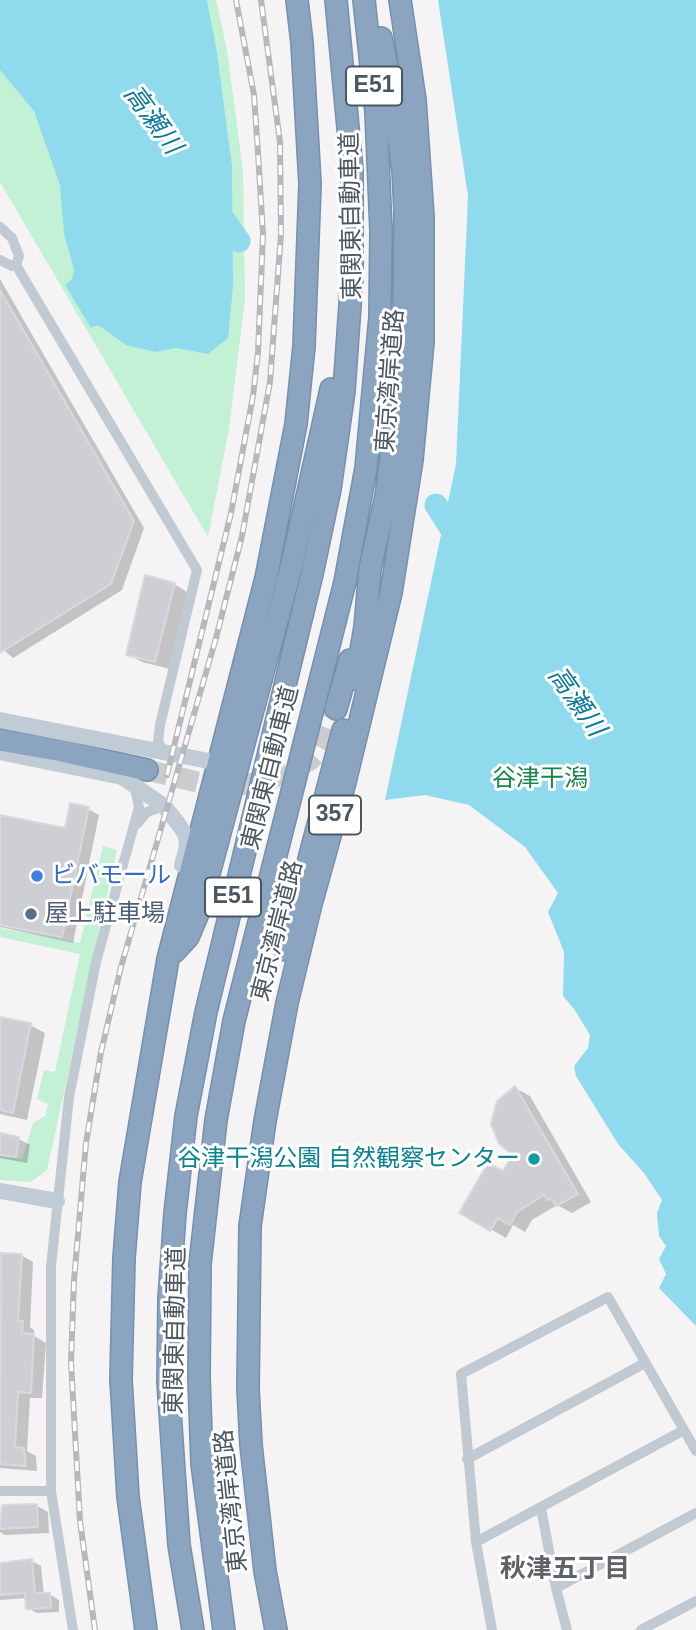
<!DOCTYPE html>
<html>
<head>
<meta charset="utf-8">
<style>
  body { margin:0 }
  canvas { display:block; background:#f5f3f3 }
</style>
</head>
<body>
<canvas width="696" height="1630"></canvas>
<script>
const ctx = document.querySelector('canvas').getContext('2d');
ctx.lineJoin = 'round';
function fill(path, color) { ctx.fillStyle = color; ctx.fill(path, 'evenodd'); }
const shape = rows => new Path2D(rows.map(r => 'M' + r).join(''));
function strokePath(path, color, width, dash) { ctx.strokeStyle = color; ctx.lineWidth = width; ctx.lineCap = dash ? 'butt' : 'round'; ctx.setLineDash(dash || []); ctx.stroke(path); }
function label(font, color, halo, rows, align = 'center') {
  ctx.font = font + ' Helvetica,"Noto Sans JP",sans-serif'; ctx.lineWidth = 6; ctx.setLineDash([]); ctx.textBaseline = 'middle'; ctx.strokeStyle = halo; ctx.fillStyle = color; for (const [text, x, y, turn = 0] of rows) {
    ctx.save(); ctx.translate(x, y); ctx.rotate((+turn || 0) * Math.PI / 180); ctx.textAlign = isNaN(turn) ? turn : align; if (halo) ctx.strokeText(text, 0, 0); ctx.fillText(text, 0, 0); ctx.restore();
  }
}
fill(shape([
  [0,0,216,0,227,50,243,170,245,300,229,429,208,537,0,182],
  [103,846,117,850,47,1170,31,1182,0,1180,0,1155,22,1159,33,1123,46,1115,48,1104,37,1099,44,1070,55,1072,80,954,0,937,0,928,80,943]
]), '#c3f1d5');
fill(shape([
  [0,0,207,0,217,53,232,166,233,287,228,338,208,354,176,348,155,352,126,345,98,325,91,328,65,285,72,279,74,269,64,234,60,185,34,111,0,70],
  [438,0,696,0,696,1326,659,1288,666,1274,659,1259,666,1246,659,1236,657,1213,662,1200,644,1173,618,1144,576,1076,574,1066,588,1048,590,1035,574,1009,563,996,564,952,548,912,558,893,525,847,469,805,425,795,385,800,456,464,468,196]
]), '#90daee');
fill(shape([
  [0,279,144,528,122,590,13,658,0,647],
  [174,584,189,593,170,669,142,662,128,654],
  [88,809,99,815,73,943,0,927,0,817,67,830],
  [0,1018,30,1025,45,1033,27,1120,0,1114],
  [515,1088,530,1096,591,1202,572,1213,557,1205,532,1220,525,1232,513,1225,506,1238,461,1212,504,1174,515,1155],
  [0,1135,19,1139,30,1145,27,1163,0,1158],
  [21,1255,33,1262,30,1327,34,1330,34,1336,46,1343,42,1398,30,1398,27,1451,36,1456,37,1471,0,1468,0,1262],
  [37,1506,48,1512,49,1533,5,1535,0,1532,0,1518],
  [32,1561,41,1566,44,1595,49,1594,59,1600,59,1612,37,1613,28,1608,27,1598,0,1600,0,1564]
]), '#0003');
strokePath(shape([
  [214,206,239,241],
  [436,505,461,544]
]), '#90daee', 23);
const building = shape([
  [0,290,134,521,111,584,0,653,0,290],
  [145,575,175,583,155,662,126,655,145,575],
  [70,803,89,807,62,937,0,925,0,815,65,828,70,803],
  [0,1017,31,1023,13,1113,0,1110,0,1017],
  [515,1086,578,1194,556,1206,551,1198,547,1200,544,1195,517,1212,510,1225,498,1218,490,1231,459,1213,488,1163,503,1171,513,1155,499,1144,491,1124,497,1101,515,1086],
  [0,1133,19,1137,16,1157,0,1155,0,1133],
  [1,1253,22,1254,18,1321,23,1321,22,1333,34,1334,31,1393,18,1392,15,1447,24,1448,26,1466,0,1464,1,1253],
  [37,1504,38,1527,0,1529,2,1505,37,1504],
  [32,1559,35,1593,50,1593,51,1608,26,1609,25,1593,0,1595,0,1563,32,1559]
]);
fill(building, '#cdcfd5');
strokePath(building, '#d7d9de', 2);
strokePath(shape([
  [147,770,210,785,233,786,267,781,310,760,318,751,325,738,336,709]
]), '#caccce', 21, [21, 10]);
const highway = shape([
  [356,679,365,627,370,569,386,496,401,382,404,332,405,211,403,170,393,97,381,38],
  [336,709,350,660],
  [0,740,62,751,147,770],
  [285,950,343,730],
  [174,952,188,937,199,911,291,568,331,389],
  [146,1630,128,1497,121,1379,124,1258,130,1182,168,959,266,578,296,424,304,346,310,184,302,43,297,0],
  [193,1630,179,1545,168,1382,169,1299,175,1213,186,1116,206,1012,312,574,330,489,344,391,352,276,352,170,336,0],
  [224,1630,202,1464,199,1377,200,1264,216,1120,234,1021,345,582,366,468,380,317,381,231,376,112,364,0],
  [276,1630,265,1571,251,1445,248,1389,250,1226,265,1121,287,1003,311,904,345,782,391,593,412,460,423,342,423,217,415,100,400,0]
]);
strokePath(highway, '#7690ad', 24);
strokePath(shape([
  [0,227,12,238,19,256,16,265,12,266,0,260],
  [16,265,197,570,160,725,158,742,164,751],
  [137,824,147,812,164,806],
  [467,1459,645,1363],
  [0,1491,51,1491],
  [541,1508,556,1588,567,1630],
  [476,1542,684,1430],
  [556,1588,696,1513],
  [73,1630,51,1491,51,1266,69,1097,96,962,139,807,134,784],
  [492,1630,476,1542,461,1374,608,1297,696,1451],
  [641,1630,696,1601]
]), '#c1cad2', 10);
strokePath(shape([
  [0,720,219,763],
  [0,752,122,777,164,806,180,826,186,836,187,847,182,865],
  [0,1191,57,1201]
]), '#c1cbd6', 16);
strokePath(highway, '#8ba5c1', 21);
const rail = shape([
  [167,775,231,513,253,396,258,352,263,234,258,153,254,95,236,0],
  [95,1630,80,1521,71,1362,74,1280,86,1143,101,1052,121,967,216,638,242,536,270,382,281,234,280,142,261,0]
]);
strokePath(rail, '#b5b8bd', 6);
strokePath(rail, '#fff', 3.5, [10]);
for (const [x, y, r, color] of [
  [37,876,7,"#3f7fe0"],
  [31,914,7,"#5c6f8a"],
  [534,1159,7,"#0f9aa8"]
]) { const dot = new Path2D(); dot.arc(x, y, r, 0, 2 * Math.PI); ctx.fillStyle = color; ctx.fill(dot); strokePath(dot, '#fff', 2.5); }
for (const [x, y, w] of [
  [374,86,56],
  [335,815,52],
  [233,897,56]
]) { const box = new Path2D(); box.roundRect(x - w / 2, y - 19.5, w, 39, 5); ctx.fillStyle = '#fff'; ctx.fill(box); strokePath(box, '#4a5661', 2); }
label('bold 23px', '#4a5661', null, [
  ["E51",374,86],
  ["357",335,815],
  ["E51",233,897]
]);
label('24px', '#4a5661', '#fff', [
  ["東関東自動車道",352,216,-91],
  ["東京湾岸道路",391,381,-86],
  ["東関東自動車道",271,768,-76],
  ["東京湾岸道路",278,931,-76],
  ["東関東自動車道",176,1331,-89],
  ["東京湾岸道路",232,1501,-96]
]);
label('24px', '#17864f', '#fff', [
  ["谷津干潟",540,779]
]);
label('24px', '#366cbe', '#fff', [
  ["ビバモール",51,876]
], 'left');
label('24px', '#4e5e75', '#fff', [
  ["屋上駐車場",45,914]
], 'left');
label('24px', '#0d838f', '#fff', [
  ["谷津干潟公園 自然観察センター",520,1159]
], 'right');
label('italic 26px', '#0c7c9b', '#fff', [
  ["高瀬川",152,120,54],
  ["高瀬川",576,702,55]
]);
label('bold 26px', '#5f6368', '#fff', [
  ["秋津五丁目",565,1570]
]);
</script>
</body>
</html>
